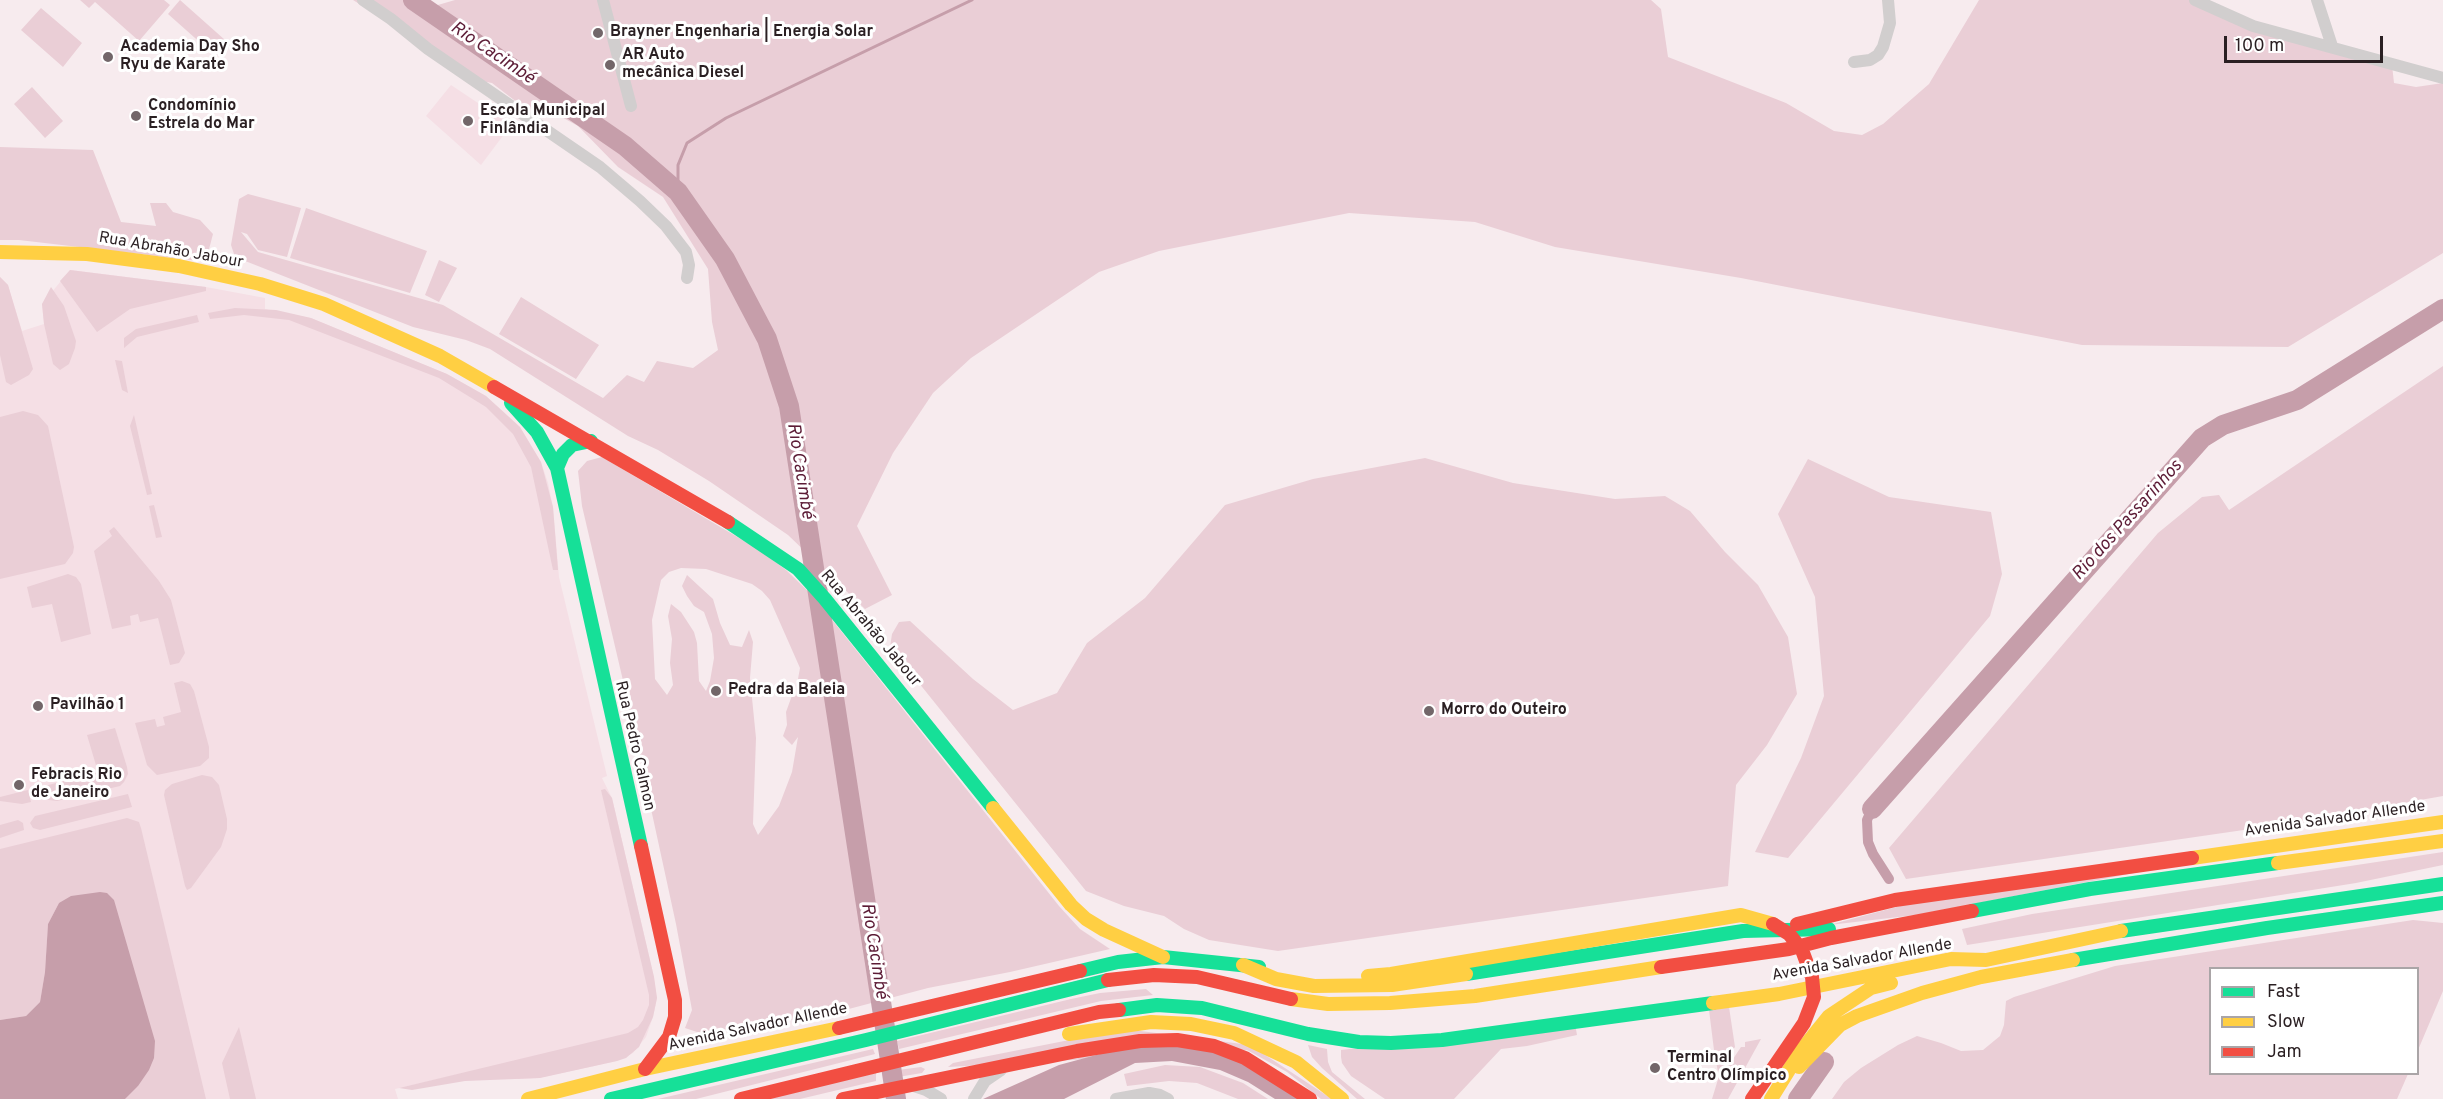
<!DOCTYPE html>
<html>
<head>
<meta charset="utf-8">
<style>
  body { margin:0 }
  #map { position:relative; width:2443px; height:1099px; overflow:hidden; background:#f7ebee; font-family:Overpass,sans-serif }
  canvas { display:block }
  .legend { position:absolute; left:2209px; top:967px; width:210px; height:108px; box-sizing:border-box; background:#fff; border:2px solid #aaa5a7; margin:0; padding:8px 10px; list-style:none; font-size:18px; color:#2a1f22 }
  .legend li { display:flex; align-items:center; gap:12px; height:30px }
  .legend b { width:30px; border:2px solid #aaa5a7 }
  .scale { position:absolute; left:2224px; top:36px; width:159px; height:27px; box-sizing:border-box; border:3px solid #2a1f22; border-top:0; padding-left:8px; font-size:18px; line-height:21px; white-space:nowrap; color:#2a1f22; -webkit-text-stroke:4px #fff; paint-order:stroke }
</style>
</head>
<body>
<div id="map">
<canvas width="2443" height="1099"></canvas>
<ul class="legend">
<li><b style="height:8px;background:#16e098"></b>Fast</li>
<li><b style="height:8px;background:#ffcf43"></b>Slow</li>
<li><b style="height:8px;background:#f24e42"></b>Jam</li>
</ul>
<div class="scale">100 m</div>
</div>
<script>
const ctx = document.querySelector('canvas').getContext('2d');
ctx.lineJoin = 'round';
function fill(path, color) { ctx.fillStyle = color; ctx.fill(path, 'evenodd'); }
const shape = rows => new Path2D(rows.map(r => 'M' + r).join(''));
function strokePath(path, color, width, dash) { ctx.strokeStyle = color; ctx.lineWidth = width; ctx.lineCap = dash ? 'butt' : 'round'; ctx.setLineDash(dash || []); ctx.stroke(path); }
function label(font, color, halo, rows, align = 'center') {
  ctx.font = font + ' Overpass,sans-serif'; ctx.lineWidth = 6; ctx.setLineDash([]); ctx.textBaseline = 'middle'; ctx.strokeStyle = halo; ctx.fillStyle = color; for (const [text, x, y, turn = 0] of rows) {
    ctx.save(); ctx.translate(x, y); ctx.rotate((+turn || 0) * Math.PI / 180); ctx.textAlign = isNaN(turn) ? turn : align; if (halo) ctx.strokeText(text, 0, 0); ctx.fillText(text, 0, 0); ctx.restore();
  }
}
fill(shape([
  [451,85,511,125,481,165,426,116],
  [70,270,206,287,265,298,265,309,311,318,447,374,486,396,520,427,541,462,548,483,553,507,559,577,607,776,602,778,612,798,654,977,657,998,653,1017,646,1037,633,1053,617,1061,539,1078,519,1079,464,1073,395,1089,398,1099,0,1099,0,277,8,285,22,331,44,324,42,304]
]), '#f5dfe5');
fill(shape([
  [80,0,164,0,170,5,139,41,95,2,89,8],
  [180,0,225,40,213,54,168,14],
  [353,0,420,0,431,7,455,0,1651,0,1661,9,1668,57,1786,103,1834,131,1862,135,1883,124,1929,84,1979,0,2190,0,2392,65,2394,83,2416,87,2443,83,2443,253,2288,347,2082,345,1741,278,1555,247,1475,222,1349,213,1159,251,1099,272,971,358,933,393,893,453,857,526,892,595,865,609,788,535,709,481,658,450,628,436,490,349,466,340,413,327,235,257,231,245,239,199,248,194,301,208,287,257,258,250,247,234,241,232,258,252,443,305,603,398,627,375,644,382,657,361,693,368,718,350,712,322,708,269,663,197,618,167,578,126,547,109,527,114,518,103,492,83,476,80,443,56],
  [41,8,82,43,63,67,21,30],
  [32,87,63,121,45,138,14,104],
  [0,147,93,150,121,222,156,226,150,203,166,203,173,212,200,220,213,234,208,253,199,261,19,240,0,240],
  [306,208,427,251,410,293,290,258],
  [439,260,457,268,439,302,425,295],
  [70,270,206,287,206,291,130,309,97,332,60,281],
  [0,277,8,285,33,369,29,375,11,385,6,382,0,355],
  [51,287,64,306,76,341,75,348,69,364,60,370,53,364,44,324,42,304],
  [521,297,599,345,576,379,499,334],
  [235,308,276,310,311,318,447,374,486,396,520,427,541,462,553,507,558,570,553,570,531,467,513,434,486,407,439,378,289,320,244,315,210,319,208,313],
  [197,315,199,322,137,337,124,348,124,338,136,329],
  [115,360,122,361,128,393,122,390],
  [2443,366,2443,796,2278,825,1906,879,1889,848,2158,533,2202,497,2219,495,2229,510],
  [23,411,38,415,48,426,74,547,73,553,65,564,0,579,0,417],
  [134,415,152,494,147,495,130,426],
  [602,457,761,551,786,570,814,597,1059,906,1080,929,1110,949,1010,972,928,988,845,1010,792,1020,700,1033,685,1028,692,1010,676,924,625,689,582,506,578,471,587,461],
  [681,568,706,569,752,584,762,591,770,600,800,668,798,679,786,712,787,725,783,736,792,745,798,737,792,772,779,806,758,835,753,824,756,738,750,678,753,642,749,630,742,647,730,645,720,623,713,599,687,575,682,586,687,596,694,606,704,612,712,634,714,658,710,681,706,691,699,681,697,643,694,632,681,612,671,604,668,616,672,639,670,663,673,685,667,695,655,679,652,620,661,580,669,572],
  [1425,458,1513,483,1615,499,1665,496,1690,511,1725,552,1758,585,1788,637,1797,694,1767,745,1736,785,1728,886,1278,951,1209,940,1184,929,1164,916,1124,906,1086,891,890,647,892,634,899,622,910,621,973,679,1013,710,1057,693,1087,643,1145,598,1225,505,1313,479],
  [1808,459,1889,497,1991,512,2002,574,1990,616,1788,858,1755,852,1801,758,1824,696,1815,597,1778,514],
  [154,505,162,537,156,538,149,506],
  [114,527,159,581,171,600,185,653,179,663,170,665,158,618,140,622,138,614,130,616,131,625,112,629,94,551,112,536,109,531],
  [68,574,76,577,81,584,91,634,61,642,52,604,32,608,27,587],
  [182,681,190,684,194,691,209,747,209,758,200,766,157,775,147,765,135,723,155,719,157,727,165,725,163,717,181,712,174,683],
  [115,728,127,767,128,774,124,782,120,786,57,801,41,799,37,788,98,772,87,735],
  [202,775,212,777,219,785,227,819,227,829,221,847,191,888,187,890,185,886,164,795,165,790,172,784],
  [605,789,612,798,654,977,657,998,653,1017,639,1047,626,1058,617,1061,540,1078,465,1081,412,1090,399,1088,628,1033,638,1027,643,1020,649,1005,649,995,601,790],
  [28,790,31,802,22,804,0,801,0,797],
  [128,794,132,807,40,830,33,828,30,823,35,816],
  [127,818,139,822,141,828,206,1099,125,1099,138,1086,59,903,48,924,45,972,40,1002,26,1016,0,1020,0,849],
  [18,820,23,823,24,830,0,838,0,825],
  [2443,852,2443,865,2356,883,1967,945,1962,929,2032,914],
  [2181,864,1916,915,1829,925,1904,905],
  [2413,920,2443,923,2443,991,2418,1050,2418,968,2210,968,2210,1074,2408,1074,2397,1099,1832,1099,1844,1082,1861,1068,1898,1045,1917,1036,1941,1043,1961,1051,1983,1050,2000,1036,2004,1025,2006,1001,2014,997,2115,966],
  [1146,989,1153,995,1101,1001,899,1049,897,1041,1071,999,1100,993],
  [1729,1007,1735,1047,1728,1057,1722,1057,1714,1050,1709,1010],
  [1575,1024,1577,1035,1527,1046,1501,1049,1454,1099,1385,1099,1351,1076,1342,1063,1341,1057,1341,1050],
  [239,1027,256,1099,230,1099,222,1063],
  [1125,1029,1250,1045,1332,1099,1321,1099,1287,1072,1247,1050,948,1067,953,1063],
  [1761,1039,1728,1099,1712,1099,1719,1076,1716,1062,1733,1059,1741,1047,1745,1047,1745,1042],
  [1308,1045,1327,1049,1328,1062,1332,1072,1365,1099,1357,1099,1322,1068,1312,1057],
  [873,1049,875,1054,696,1099,658,1099],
  [1165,1065,1200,1067,1243,1083,1268,1099,1238,1099,1197,1083,1169,1081,1127,1086,1124,1074],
  [921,1067,925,1069,922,1073,898,1077,898,1070],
  [876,1073,876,1081,800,1099,764,1099]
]), '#eaced6');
fill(shape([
  [100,892,107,893,114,900,155,1041,154,1058,149,1070,138,1086,125,1099,0,1099,0,1020,26,1016,40,1002,45,972,48,924,59,903,71,896],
  [1141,1043,1223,1051,1306,1099,1275,1099,1248,1082,1220,1070,1172,1061,1135,1063,1064,1099,983,1099,1059,1065]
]), '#c69eaa');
strokePath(shape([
  [678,192,678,165,687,143,726,118,972,0]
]), '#c69eaa', 3);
strokePath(shape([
  [1872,809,1867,820,1868,842,1873,854,1889,879]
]), '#c69eaa', 10);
strokePath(shape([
  [413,0,625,146,678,192,725,259,767,339,789,406,896,1099],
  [1872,809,2202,438,2223,425,2297,400,2443,309],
  [1798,1099,1824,1062]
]), '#c69eaa', 20);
strokePath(shape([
  [363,0,391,19,428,49,600,167,640,201,666,226,686,252,689,265,687,278],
  [603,0,631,106],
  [2195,0,2253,26,2443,78],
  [2317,0,2332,46],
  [1854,62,1870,60,1878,55,1883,47,1890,23,1888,0],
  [914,1086,926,1090,941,1099],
  [974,1099,985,1081,1001,1070],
  [1116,1099,1149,1093,1160,1095,1168,1099]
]), '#d1cece', 12);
strokePath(shape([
  [511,403,537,432,557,468,641,846],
  [557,468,563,454,572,445,591,441],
  [728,522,798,569,825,599,993,808],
  [1972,911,2090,889,2278,863],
  [2121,931,2443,884],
  [2073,960,2267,928,2443,903],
  [1080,971,1118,962,1163,957,1259,967],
  [1466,974,1743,931,1829,929],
  [1119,1010,1157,1005,1202,1008,1308,1034,1359,1042,1391,1043,1442,1040,1713,1003],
  [611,1099,866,1040,1108,980]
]), '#16e098', 14);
strokePath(shape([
  [0,252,87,254,179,266,260,284,324,304,440,356,494,387],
  [993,808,1071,905,1086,919,1104,930,1163,957],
  [2192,858,2443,822],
  [2278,863,2443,841],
  [1243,965,1276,979,1314,986,1392,985,1466,974],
  [1368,976,1391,974,1741,915,1773,924],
  [1291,999,1328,1004,1390,1003,1475,996,1661,967],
  [1713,1003,1779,994,1951,959,1986,960,2121,931],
  [1069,1034,1151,1022,1191,1024,1234,1033,1296,1062,1342,1099],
  [1799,1067,1840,1025,1857,1016,1922,993,1981,977,2073,960],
  [528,1099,645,1069,839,1028],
  [1771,1099,1800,1052,1829,1016,1871,988,1891,983]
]), '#ffcf43', 14);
strokePath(shape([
  [494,387,728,522],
  [641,846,675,1000,675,1017,669,1037,645,1069],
  [1797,924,1895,900,2192,858],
  [1661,967,1789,949,1831,938,1972,911],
  [1108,980,1154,975,1197,977,1291,999],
  [839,1028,1080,971],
  [741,1099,1099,1012,1119,1010],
  [843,1099,1077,1051,1140,1041,1177,1040,1214,1046,1245,1058,1310,1099],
  [1752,1099,1804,1023,1814,997,1812,977,1802,950,1789,934,1773,924]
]), '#f24e42', 14);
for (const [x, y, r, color] of [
  [598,33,6,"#726669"],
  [108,57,6,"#726669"],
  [610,65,6,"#726669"],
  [136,116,6,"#726669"],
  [468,121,6,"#726669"],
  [716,691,6,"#726669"],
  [38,706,6,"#726669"],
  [1429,711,6,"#726669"],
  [19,785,6,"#726669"],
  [1655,1068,6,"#726669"]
]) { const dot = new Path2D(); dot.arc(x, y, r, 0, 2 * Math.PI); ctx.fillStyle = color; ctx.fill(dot); strokePath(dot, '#fff', 2); }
label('bold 16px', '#2a1f22', '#fff', [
  ["Brayner Engenharia | Energia Solar",610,33],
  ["Academia Day Sho",120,48],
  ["Ryu de Karate",120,66],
  ["AR Auto",622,56],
  ["mecânica Diesel",622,74],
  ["Condomínio",148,107],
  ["Estrela do Mar",148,125],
  ["Escola Municipal",480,112],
  ["Finlândia",480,130],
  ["Pedra da Baleia",728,691],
  ["Pavilhão 1",50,706],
  ["Morro do Outeiro",1441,711],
  ["Febracis Rio",31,776],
  ["de Janeiro",31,794],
  ["Terminal",1667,1059],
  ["Centro Olímpico",1667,1077]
], 'left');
label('16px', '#2a1f22', '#fff', [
  ["Rua Abrahão Jabour",171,251,10],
  ["Rua Abrahão Jabour",870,629,50],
  ["Rua Pedro Calmon",634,746,77],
  ["Avenida Salvador Allende",2335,820,-8],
  ["Avenida Salvador Allende",1862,961,-10],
  ["Avenida Salvador Allende",758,1028,-12]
]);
label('italic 18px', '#5c1c36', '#fff', [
  ["Rio Cacimbé",492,54,34],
  ["Rio Cacimbé",799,471,81],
  ["Rio dos Passarinhos",2128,521,-48],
  ["Rio Cacimbé",873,951,81]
]);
</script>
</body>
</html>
